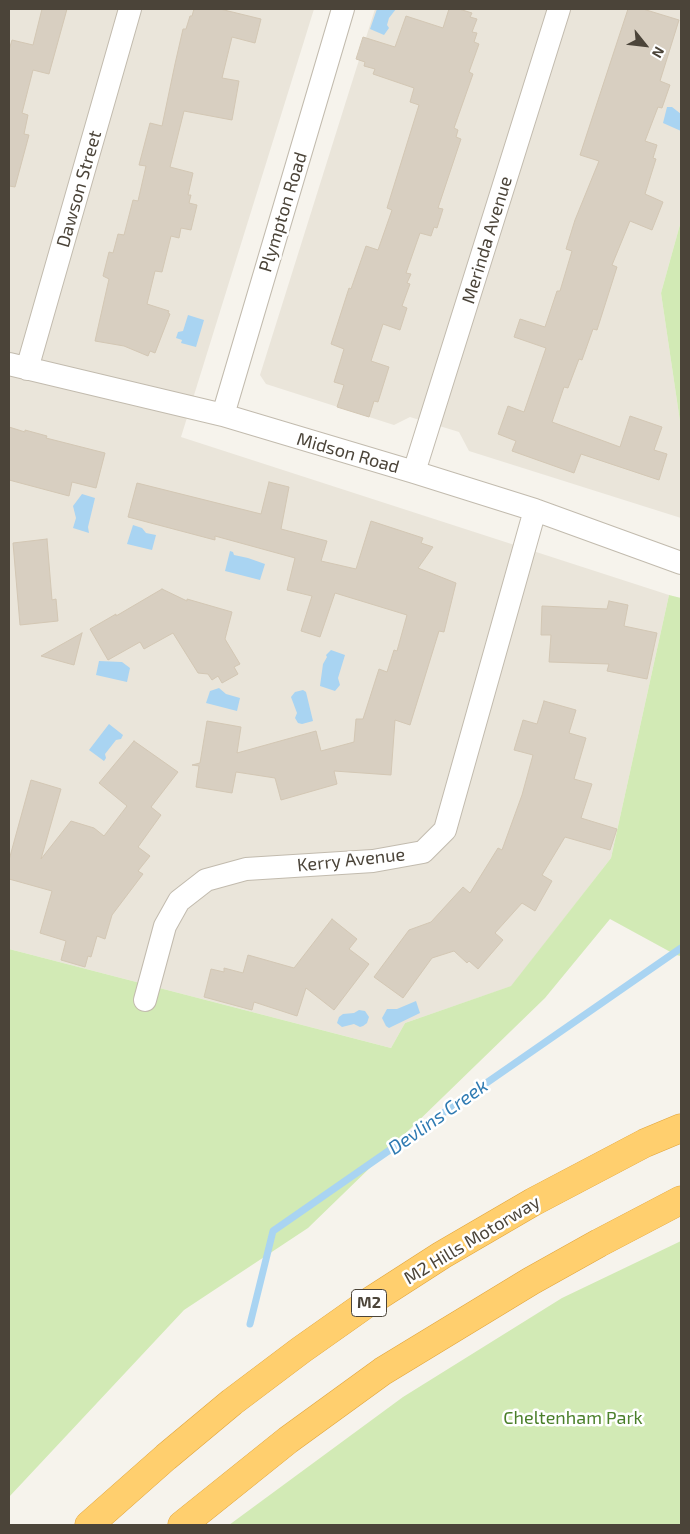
<!DOCTYPE html>
<html>
<head>
<meta charset="utf-8">
<style>
  body { margin:0 }
  #map { position:relative; width:690px; height:1534px; overflow:hidden; background:#f6f3ec; font-family:"Exo 2",sans-serif }
  canvas { display:block }
  .frame { position:absolute; inset:0; border:10px solid #4b4439; pointer-events:none }
  .north { position:absolute; left:620px; top:20px; width:50px; height:50px; -webkit-text-stroke:4px #fff; paint-order:stroke; rotate:119deg; font-size:14px; font-weight:700; line-height:20px; text-align:center; color:#4b4439 }
  .north::after { content:''; display:block; margin:auto; width:18px; height:22px; background:#4b4439; clip-path:polygon(50% 0,100% 100%,50% 72%,0 100%) }
</style>
</head>
<body>
<div id="map">
<canvas width="690" height="1534"></canvas>
<div class="frame"></div>
<div class="north">N</div>
</div>
<script>
const ctx = document.querySelector('canvas').getContext('2d');
ctx.lineJoin = 'round';
function fill(path, color) { ctx.fillStyle = color; ctx.fill(path, 'evenodd'); }
const shape = rows => new Path2D(rows.map(r => 'M' + r).join(''));
function strokePath(path, color, width, dash) { ctx.strokeStyle = color; ctx.lineWidth = width; ctx.lineCap = dash ? 'butt' : 'round'; ctx.setLineDash(dash || []); ctx.stroke(path); }
function label(font, color, halo, rows, align = 'center') {
  ctx.font = font + ' "Exo 2",sans-serif'; ctx.lineWidth = 5; ctx.setLineDash([]); ctx.textBaseline = 'middle'; ctx.strokeStyle = halo; ctx.fillStyle = color; for (const [text, x, y, turn = 0] of rows) {
    ctx.save(); ctx.translate(x, y); ctx.rotate((+turn || 0) * Math.PI / 180); ctx.textAlign = isNaN(turn) ? turn : align; if (halo) ctx.strokeText(text, 0, 0); ctx.fillText(text, 0, 0); ctx.restore();
  }
}
fill(shape([
  [9,9,314,9,181,437,669,595,611,858,512,986,405,1023,391,1048,9,949],
  [375,9,681,9,681,221,661,293,681,428,681,518,469,451,459,432,410,417,394,425,266,384,260,375]
]), '#eae5da');
fill(shape([
  [681,221,681,428,661,293],
  [669,595,681,598,681,956,676,955,610,919,545,998,308,1228,184,1310,9,1497,9,949,391,1048,405,1023,511,986,611,858],
  [681,1241,681,1525,229,1525,403,1397,562,1298]
]), '#d2eab5');
fill(shape([
  [377,9,396,9,389,18,387,25,389,28,384,35,370,29],
  [667,107,672,107,681,114,681,131,663,123],
  [188,315,204,320,196,347,181,343,182,340,176,338,178,332,183,331],
  [82,494,95,498,88,527,89,533,73,528,76,518,73,506],
  [133,525,142,528,146,533,156,535,152,550,127,544],
  [230,551,233,552,234,555,248,558,265,564,260,580,225,571],
  [331,650,345,655,338,678,340,685,335,691,320,686,323,664,327,657,326,655],
  [99,661,122,662,130,668,127,682,96,675],
  [219,688,226,694,240,698,237,711,206,703,210,691],
  [303,690,306,692,313,721,302,724,298,723,295,718,297,713,291,697,295,692],
  [109,724,123,735,121,739,116,740,105,754,106,758,104,761,89,750],
  [416,1001,420,1013,389,1028,386,1026,382,1018,387,1009,397,1009],
  [359,1010,365,1011,369,1017,367,1023,363,1026,360,1027,354,1024,342,1027,337,1023,339,1017,343,1014,354,1013]
]), '#a9d4f2');
strokePath(shape([
  [250,1324,273,1231,681,948]
]), '#a9d4f2', 7);
const building = shape([
  [42,9,67,9,49,74,33,70,22,113,28,115,24,134,29,135,15,187,9,186,9,50,12,40,33,45,42,9],
  [194,9,220,9,261,19,255,43,232,37,222,78,239,81,232,120,184,111,170,167,193,173,188,195,191,195,189,203,197,205,191,230,181,228,179,238,171,236,162,272,155,271,147,304,169,311,168,313,170,314,155,353,150,351,148,356,124,346,95,341,109,279,103,276,109,252,113,253,118,234,124,235,133,200,138,201,146,166,139,165,150,123,162,126,175,64,183,29,186,29,190,16,192,16,194,9],
  [449,9,459,9,472,13,470,17,477,19,472,32,477,33,474,42,479,44,469,72,473,74,454,128,458,130,456,137,461,139,438,208,443,209,437,228,434,227,431,236,420,233,406,273,411,274,407,283,410,284,402,306,407,308,400,330,383,324,371,361,389,367,378,402,374,401,369,417,337,407,344,385,334,382,344,349,331,344,349,288,351,289,366,246,378,250,392,210,387,208,419,105,410,102,414,88,373,74,375,69,364,66,365,62,356,59,363,37,395,47,406,16,443,28,449,9],
  [628,9,643,9,679,20,660,81,670,85,662,108,658,107,645,141,657,145,653,158,656,159,645,194,663,202,652,230,630,221,612,265,617,267,597,330,593,329,582,360,579,359,568,388,564,387,552,422,620,447,630,416,662,427,654,450,667,454,659,480,581,454,574,473,512,451,516,441,498,434,508,406,524,412,546,348,514,337,520,319,545,327,557,291,560,291,572,251,566,249,575,220,599,161,580,155,628,9],
  [9,427,25,432,25,430,47,436,46,438,105,453,96,488,72,482,69,496,9,480,9,427],
  [269,482,289,487,281,529,327,541,321,561,356,569,371,521,423,538,421,543,433,547,418,568,456,583,444,632,439,631,410,725,395,720,391,775,334,771,337,784,281,800,275,778,236,772,232,793,196,787,199,766,192,765,200,763,207,721,241,727,237,753,316,731,321,751,354,742,356,719,363,719,379,669,387,672,394,650,397,651,407,615,335,593,320,637,301,631,312,596,287,590,295,558,215,536,215,540,128,517,137,483,261,514,269,482],
  [47,539,52,600,56,599,58,621,20,625,13,543,47,539],
  [162,589,187,601,187,599,232,612,225,639,240,664,234,667,238,674,222,683,218,676,212,680,208,674,198,673,173,633,144,649,140,642,108,660,90,629,116,614,116,616,162,589],
  [609,601,628,605,624,626,657,633,647,679,607,671,609,664,549,662,551,635,541,635,542,606,607,609,609,601],
  [82,633,74,665,41,656,82,633],
  [544,701,576,710,569,733,586,738,574,779,592,784,581,818,617,829,610,850,565,837,542,875,552,881,535,911,522,903,495,933,503,940,478,969,469,961,467,963,454,951,432,958,403,998,374,977,409,930,431,922,463,887,470,893,498,848,502,850,522,795,533,755,514,750,523,720,537,724,544,701],
  [134,741,178,772,151,807,161,815,138,847,150,856,138,871,143,874,112,915,105,939,97,936,91,957,88,956,85,967,61,960,66,941,40,933,52,891,9,879,9,860,31,780,61,789,41,859,71,821,94,828,104,836,127,806,99,783,134,741],
  [332,919,357,939,349,949,369,964,334,1010,306,988,297,1016,254,1002,252,1010,204,997,211,969,224,972,224,968,243,973,248,955,294,968,332,919]
]);
fill(building, '#d8cfc1');
strokePath(building, '#d3c7b4', 1);
const minor = shape([
  [9,364,223,415,414,472,535,510,681,563],
  [27,369,130,9],
  [223,415,343,9],
  [414,472,559,9],
  [145,1000,165,926,179,901,206,880,246,869,373,861,423,852,445,830,535,510]
]);
const highway = shape([
  [89,1525,166,1457,232,1402,301,1350,369,1302,442,1255,533,1202,645,1143,681,1128],
  [182,1525,288,1440,383,1371,531,1281,599,1243,681,1200]
]);
strokePath(minor, '#c2bbae', 24);
strokePath(highway, '#e0a43c', 29);
strokePath(minor, '#fff', 22);
strokePath(highway, '#ffcf6e', 28);
for (const [x, y, w] of [
  [369,1303,35]
]) { const box = new Path2D(); box.roundRect(x - w / 2, y - 13.5, w, 27, 4); ctx.fillStyle = '#fff'; ctx.fill(box); strokePath(box, '#4b4439', 1); }
label('bold 16px', '#4b4439', null, [
  ["M2",369,1303]
]);
label('18px', '#4b4439', '#fff', [
  ["Dawson Street",79,189,-74],
  ["Plympton Road",283,212,-73],
  ["Merinda Avenue",487,240,-73],
  ["Midson Road",348,453,16],
  ["Kerry Avenue",351,860,-6],
  ["M2 Hills Motorway",472,1240,-31]
]);
label('18px', '#4a7f2a', '#fff', [
  ["Cheltenham Park",573,1418]
]);
label('italic 19px', '#2e7ab2', '#fff', [
  ["Devlins Creek",438,1117,-35]
]);
</script>
</body>
</html>
